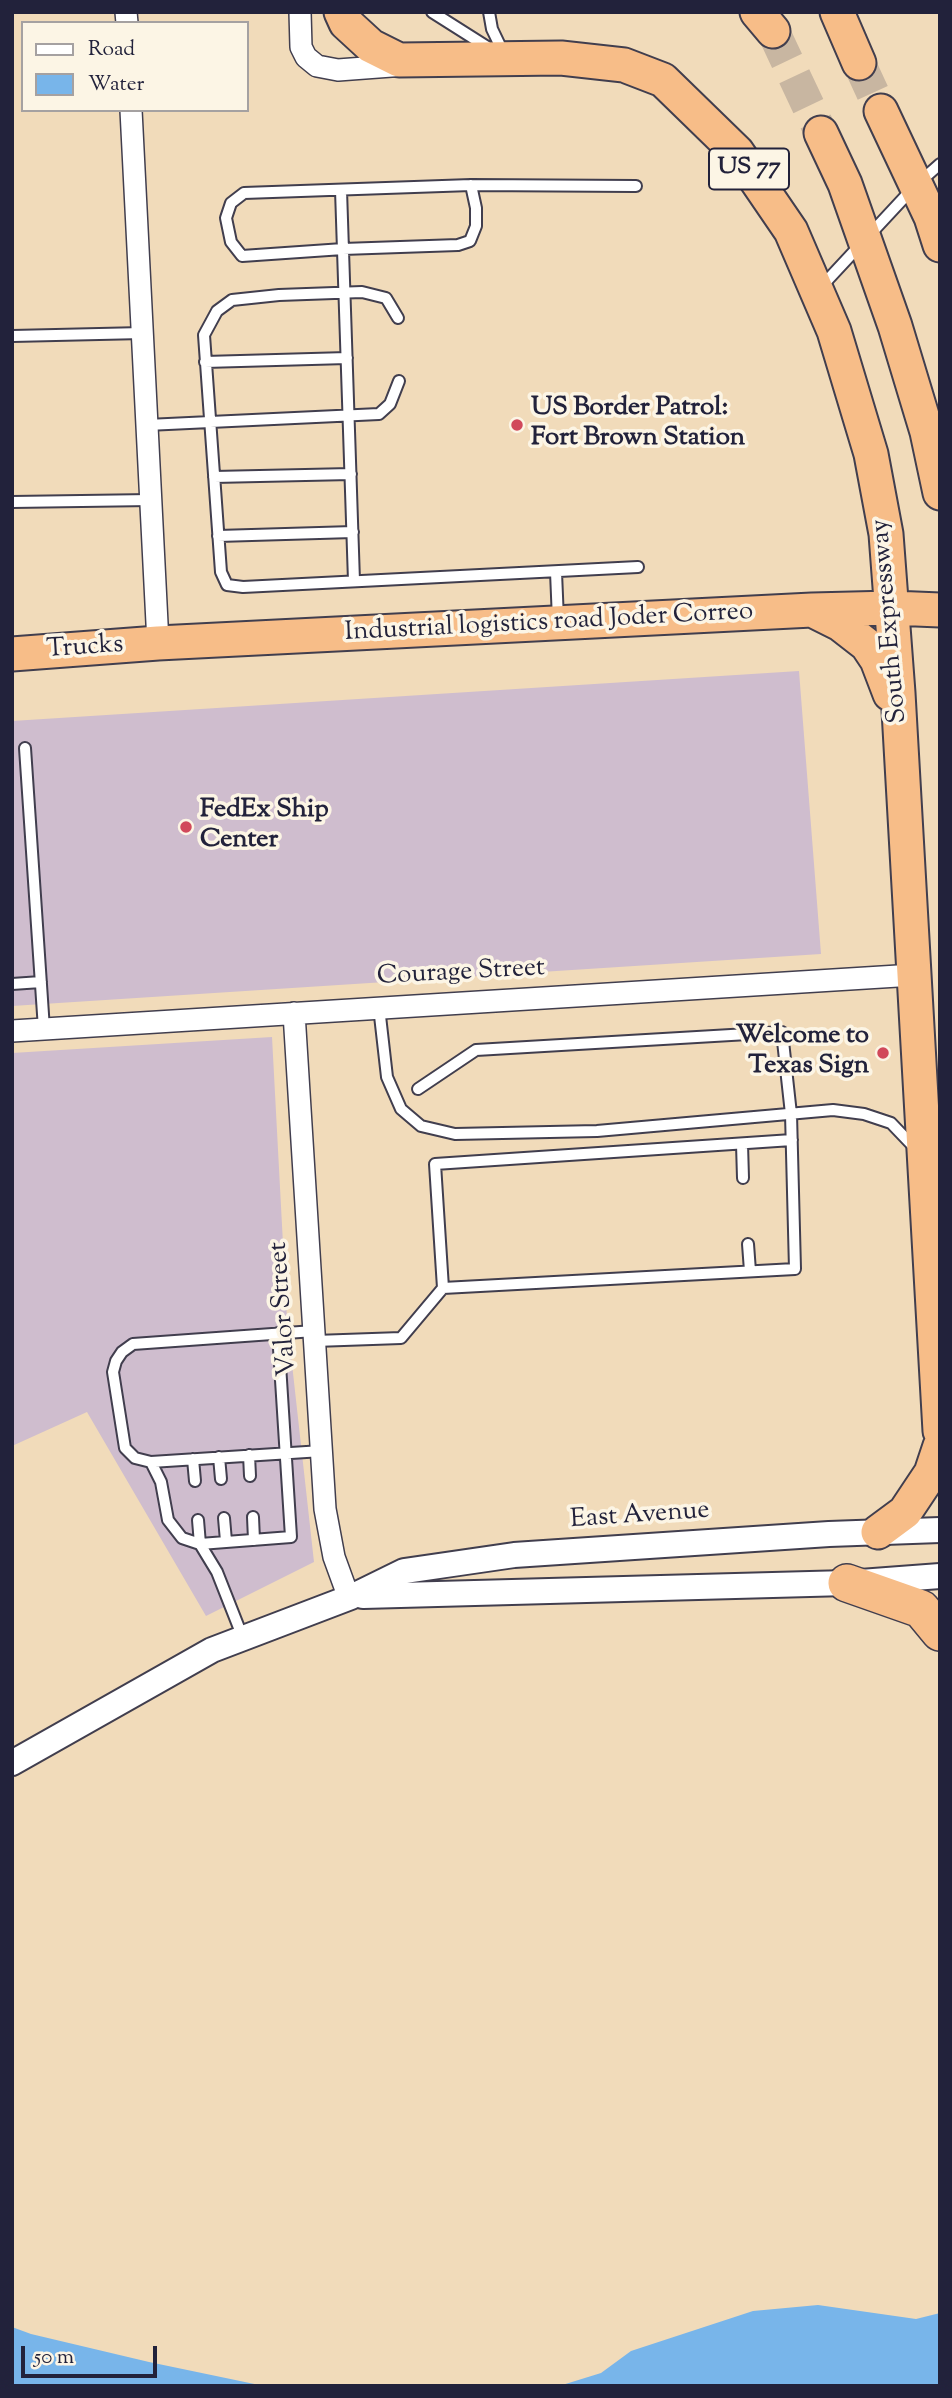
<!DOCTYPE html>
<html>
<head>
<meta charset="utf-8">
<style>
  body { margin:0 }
  #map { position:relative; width:952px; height:2398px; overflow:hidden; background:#f1dbba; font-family:"Sorts Mill Goudy",serif }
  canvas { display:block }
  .frame { position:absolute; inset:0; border:14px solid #22223b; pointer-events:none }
  .legend { position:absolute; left:21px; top:21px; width:228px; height:91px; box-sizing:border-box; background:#fcf5e5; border:2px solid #a5a1a1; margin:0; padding:9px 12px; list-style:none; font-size:21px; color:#22223b }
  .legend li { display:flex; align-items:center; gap:14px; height:35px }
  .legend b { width:35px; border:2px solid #a5a1a1 }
  .scale { position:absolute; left:21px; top:2346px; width:136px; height:32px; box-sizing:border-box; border:4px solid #22223b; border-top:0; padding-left:9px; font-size:21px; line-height:24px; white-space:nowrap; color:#22223b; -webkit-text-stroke:5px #fcf5e5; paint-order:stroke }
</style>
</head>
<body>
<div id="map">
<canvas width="952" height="2398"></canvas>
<div class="frame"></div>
<ul class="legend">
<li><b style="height:9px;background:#fff"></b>Road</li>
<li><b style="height:19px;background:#78b5ea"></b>Water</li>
</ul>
<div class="scale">50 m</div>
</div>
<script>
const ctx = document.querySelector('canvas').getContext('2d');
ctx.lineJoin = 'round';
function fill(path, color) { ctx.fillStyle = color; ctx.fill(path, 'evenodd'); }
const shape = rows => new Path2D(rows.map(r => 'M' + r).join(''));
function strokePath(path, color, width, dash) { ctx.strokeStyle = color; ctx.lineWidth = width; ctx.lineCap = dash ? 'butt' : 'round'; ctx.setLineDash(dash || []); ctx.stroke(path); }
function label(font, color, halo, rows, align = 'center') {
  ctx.font = font + ' "Sorts Mill Goudy",serif'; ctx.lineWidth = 7; ctx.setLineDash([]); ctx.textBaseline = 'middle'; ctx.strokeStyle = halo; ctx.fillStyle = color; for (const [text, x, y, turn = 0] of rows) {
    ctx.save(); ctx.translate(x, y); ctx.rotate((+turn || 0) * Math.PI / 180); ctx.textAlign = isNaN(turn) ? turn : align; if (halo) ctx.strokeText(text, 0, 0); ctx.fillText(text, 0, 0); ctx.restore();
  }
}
fill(shape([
  [799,671,821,954,12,1006,12,721],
  [272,1037,287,1319,314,1562,206,1616,87,1412,12,1446,12,1053]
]), '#cfbdce');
fill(shape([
  [818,2305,916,2319,940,2313,940,2386,559,2386,601,2373,631,2351,753,2311],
  [12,2327,31,2334,149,2362,264,2386,12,2386]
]), '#78b5ea');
strokePath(shape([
  [773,31,821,133],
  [859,63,881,111]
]), '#c8b6a1', 33, [33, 17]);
const service = shape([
  [432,12,492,50],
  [489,12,492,29,504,54],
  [471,185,476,208,476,226,470,241,458,245,343,249,242,256,231,242,226,218,231,203,244,193,471,185,636,186],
  [341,190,354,581],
  [821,287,915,186,940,164],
  [398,318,386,298,362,292,279,295,232,300,217,311,204,335,221,572,227,585,243,587,638,567],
  [12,336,143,333],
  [205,362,347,358],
  [147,425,379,414,390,404,399,381],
  [214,477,351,474],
  [12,502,151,500],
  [218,536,353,532],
  [556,572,558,620],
  [25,748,44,1029],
  [12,984,41,982],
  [379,1007,387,1077,401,1109,421,1126,455,1134,597,1131,833,1110,864,1114,891,1123,914,1147],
  [742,1144,743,1178],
  [748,1244,750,1271],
  [443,1288,435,1164,792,1140],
  [315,1341,401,1338,443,1288,795,1269,791,1114,782,1032,476,1050,418,1089],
  [249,1455,250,1476],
  [219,1457,221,1479],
  [193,1459,195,1481],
  [151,1462,322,1451],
  [253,1517,254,1540],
  [224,1518,226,1541],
  [198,1520,200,1544,291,1537,278,1333],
  [243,1638,217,1572,200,1544,182,1538,168,1520,161,1482,151,1462,135,1458,125,1448,113,1372,116,1361,122,1352,133,1344,314,1331]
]);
const minor = shape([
  [126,12,127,23],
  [300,12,301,47,306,57,317,66,338,70,405,65],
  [131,110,158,643],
  [294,1013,325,1509,334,1557,346,1590,351,1597],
  [12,1031,914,975]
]);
const tertiary = shape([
  [363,1596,847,1583,940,1576],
  [12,1763,212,1650,351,1597,404,1571,514,1555,829,1534,940,1530]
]);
const trunk = shape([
  [341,12,346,23,371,46,399,60,561,58,624,65,663,80,737,152,791,231,834,331,871,454,886,534,898,693,940,1431],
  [757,12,773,31],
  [837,12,859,63],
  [881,111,931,217,940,245],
  [821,133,845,184,895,326,927,432,940,493],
  [812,610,840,624,867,645,877,660,890,694],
  [12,654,158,643,812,610,892,608,940,610],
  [878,1532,905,1512,931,1473,940,1446]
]);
const motorway = shape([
  [847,1583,921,1609,940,1632]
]);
strokePath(service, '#413e4e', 14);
strokePath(minor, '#413e4e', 24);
strokePath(tertiary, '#413e4e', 28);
strokePath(trunk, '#413e4e', 37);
strokePath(motorway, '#413e4e', 40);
strokePath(service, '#fff', 10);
strokePath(minor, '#fff', 21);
strokePath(tertiary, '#fff', 24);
strokePath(trunk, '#f7bd88', 33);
strokePath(motorway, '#f7bd88', 37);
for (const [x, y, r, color] of [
  [517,425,7,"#d1495b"],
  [186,827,7,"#d1495b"],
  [883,1053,7,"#d1495b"]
]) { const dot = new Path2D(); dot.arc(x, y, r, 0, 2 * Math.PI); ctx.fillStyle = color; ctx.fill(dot); strokePath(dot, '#fcf5e5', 2.5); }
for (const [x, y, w] of [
  [749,169,80]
]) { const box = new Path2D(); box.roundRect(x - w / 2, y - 20.5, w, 41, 5); ctx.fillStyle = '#fcf5e5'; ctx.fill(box); strokePath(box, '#22223b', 2); }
label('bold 24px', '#22223b', null, [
  ["US 77",749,169]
]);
label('bold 26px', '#22223b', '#fcf5e5', [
  ["US Border Patrol:",531,410],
  ["Fort Brown Station",531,440],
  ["FedEx Ship",200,812],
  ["Center",200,842],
  ["Welcome to",869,1038,"right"],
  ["Texas Sign",869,1068,"right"]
], 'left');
label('26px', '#22223b', '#fcf5e5', [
  ["South Expressway",891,621,-95],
  ["Industrial logistics road Joder Correo",549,624,-3],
  ["Trucks",85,649,-4],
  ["Courage Street",461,974,-3],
  ["Valor Street",285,1309,-94],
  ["East Avenue",640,1517,-4]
]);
</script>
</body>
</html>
